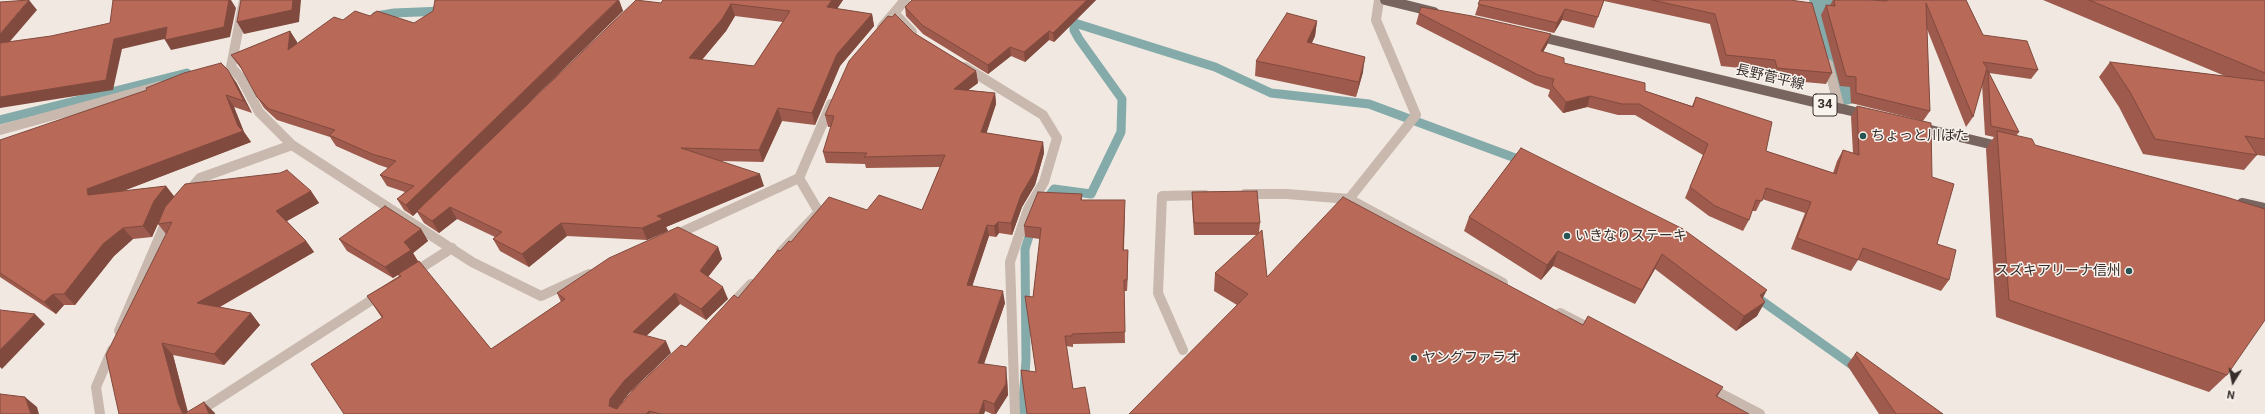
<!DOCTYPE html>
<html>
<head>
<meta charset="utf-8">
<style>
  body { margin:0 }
  #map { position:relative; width:2265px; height:414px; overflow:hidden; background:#f1e9e1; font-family:Roboto,sans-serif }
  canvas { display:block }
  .north { position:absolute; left:2213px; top:362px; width:40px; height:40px; -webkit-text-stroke:3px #f9f3ee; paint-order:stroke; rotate:190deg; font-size:11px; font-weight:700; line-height:16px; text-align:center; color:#382f2c }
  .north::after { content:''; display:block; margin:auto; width:14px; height:18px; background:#382f2c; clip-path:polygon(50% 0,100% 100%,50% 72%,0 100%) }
</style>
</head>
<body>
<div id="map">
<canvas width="2265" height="414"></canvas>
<div class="north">N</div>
</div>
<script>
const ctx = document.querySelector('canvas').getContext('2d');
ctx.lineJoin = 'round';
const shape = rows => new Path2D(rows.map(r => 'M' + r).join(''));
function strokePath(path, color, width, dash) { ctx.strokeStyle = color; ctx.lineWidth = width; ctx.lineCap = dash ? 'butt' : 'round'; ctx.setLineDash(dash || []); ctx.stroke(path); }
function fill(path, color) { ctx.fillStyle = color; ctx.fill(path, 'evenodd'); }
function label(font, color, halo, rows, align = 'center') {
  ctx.font = font + ' Roboto,"Noto Sans JP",sans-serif'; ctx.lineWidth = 3; ctx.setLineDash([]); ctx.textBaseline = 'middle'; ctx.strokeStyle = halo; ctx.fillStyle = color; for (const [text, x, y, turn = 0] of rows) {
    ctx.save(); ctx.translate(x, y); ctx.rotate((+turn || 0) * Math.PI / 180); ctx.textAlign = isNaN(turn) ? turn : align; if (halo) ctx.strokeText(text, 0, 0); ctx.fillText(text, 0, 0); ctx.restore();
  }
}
strokePath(shape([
  [376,16,394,13,443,11],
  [1062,19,1215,67,1271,93,1369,104,1526,162],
  [0,120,187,73],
  [1044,203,1054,189,1091,194,1121,132,1122,99,1079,39,1074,30,1074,23],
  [1755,296,1859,370],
  [1022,414,1026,360,1025,249,1032,227]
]), '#84abaa', 9);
fill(shape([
  [1809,0,1835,0,1859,96,1855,103,1845,105,1835,103,1831,96,1809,0]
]), '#84abaa');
strokePath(shape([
  [894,13,912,32],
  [882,27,905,0],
  [1828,64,1840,109],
  [231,67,241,78,259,112,292,145,472,262,541,296,589,274],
  [231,67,244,0],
  [965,67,1043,115,1057,138,1044,182,1028,209,1010,262,1015,414],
  [0,130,160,86],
  [188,192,200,178,292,145],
  [1245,194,1287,194,1349,199,1503,283],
  [1349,199,1416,115,1376,20,1379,0],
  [673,236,799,178,831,104],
  [781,252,819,212,799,178],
  [413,273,452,248],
  [729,307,751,284],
  [1560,313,1595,331],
  [119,331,168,217],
  [1183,350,1158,293,1162,196,1205,195],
  [1708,387,1760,414],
  [100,414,96,387,112,350],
  [195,414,381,294]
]), '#c8b8ae', 10);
strokePath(shape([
  [1385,0,1434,12],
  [1537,36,1868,115],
  [1918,127,2002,147],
  [2242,203,2265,208]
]), '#78655f', 10);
fill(shape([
  [619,0,623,11,507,124,661,3,663,0,843,0,837,9,872,14,874,26,840,66,815,125,782,121,763,162,721,161,764,186,666,227,668,231,647,240,567,236,529,267,500,251,493,239,495,237,457,219,439,233,424,223,417,212,413,216,404,210,397,199,405,192,387,186,380,175,388,168,379,165,336,146,330,137,277,120,264,108,257,97,243,70,239,66,231,55,290,31,297,42,297,44,343,20,370,16,414,23],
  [735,16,783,22,754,66,702,60,726,31],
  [912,0,1096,0,1054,42,1049,40,1025,62,1011,56,988,74,923,34,906,16,905,7],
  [1480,0,1790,0,1832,73,1826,84,1772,79,1769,71,1721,66,1710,24,1604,1,1594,28,1562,20,1554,33,1475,15],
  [1833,0,1878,1,1878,0,1966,0,1983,35,2038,70,2031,79,1989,73,2019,132,2016,136,2035,145,2227,375,2209,392,1996,317,1986,149,1994,137,1985,135,1982,84,1973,117,1966,127,1927,29,1930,111,1923,121,1851,103,1850,87,1840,86,1821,15,1826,5,1830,5],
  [2043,0,2265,0,2265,156,2257,155,2244,170,2143,154,2119,107,2099,77,2110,62,2225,76],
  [1419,13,1551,34,1547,45,1543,52,1564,63,1645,91,1692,106,1696,97,1766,151,1833,173,1837,161,1843,150,1853,153,1851,117,1857,106,1932,177,1937,244,1949,280,1941,291,1858,260,1851,271,1791,249,1805,213,1762,199,1756,211,1752,211,1749,220,1743,231,1709,216,1685,198,1703,155,1635,115,1618,115,1587,107,1563,113,1548,96,1550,90,1535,85,1416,24],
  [1317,21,1315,36,1312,43,1363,72,1356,97,1255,76,1256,61],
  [914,33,976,71,978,83,968,90,995,93,996,104,986,133,1043,142,1044,153,1035,185,1022,207,1012,235,999,233,996,237,989,236,972,286,1005,303,984,364,1007,378,1008,395,996,414,992,414,985,411,984,414,344,414,382,318,367,296,399,276,398,275,393,278,347,251,339,239,421,229,428,241,413,253,418,261,491,349,561,302,557,293,718,247,722,259,708,277,728,299,706,320,680,304,646,336,671,353,630,392,617,409,686,347,738,298,780,251,791,242,867,210,922,210,940,167,866,168,865,164,826,163,823,152,831,127,828,127,825,115],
  [236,82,252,113,234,107,244,132,251,142,123,191,166,186,174,196,311,191,319,203,287,221,306,241,314,252,220,307,251,313,260,325,224,365,173,355,188,412,215,413,215,414,119,414,166,234,158,224,152,237,133,239,114,256,75,305,64,305,56,314,0,277,0,140],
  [1521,148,1762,299,1757,316,1736,331,1655,269,1635,304,1553,266,1541,280,1464,231,1469,217],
  [1192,192,1260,223,1259,233,1267,277,1583,325,1723,387,1717,397,1237,305,1214,291,1215,273,1257,235,1194,235,1192,203],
  [1082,194,1082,200,1125,211,1124,250,1128,250,1128,261,1127,291,1124,291,1125,343,1073,344,1073,347,1066,346,1073,389,1090,414,1027,414,1021,370,1036,372,1025,296,1033,297,1040,239,1025,237,1024,226],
  [1855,354,1943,414,1879,414,1847,365]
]), '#9e5a4c');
fill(shape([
  [29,0,37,10,0,53,0,34],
  [229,0,231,0,236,8,230,37,171,50,165,40],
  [293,0,301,0,299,22,244,34,237,22],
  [619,0,623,11,413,216,406,205],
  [832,0,843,0,829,20,827,7],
  [1087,0,1096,0,1054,42,1053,33],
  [731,4,735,16,726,31,693,70,689,58],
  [1565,9,1562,20,1554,33,1557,23],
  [872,14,874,26,840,66,815,125,812,113,837,54],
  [1317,21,1315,36,1305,57,1307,42],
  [167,27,173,37,122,49,113,90,0,108,0,97,114,39],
  [290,31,297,42,295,61,288,50],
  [1049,31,1049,40,1025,62,1024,52],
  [1551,34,1547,45,1537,62,1541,51],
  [1010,47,1011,56,988,74,988,65],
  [1365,57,1363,72,1356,97,1359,82],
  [228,70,236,82,252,113,244,101],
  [976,71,978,83,955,100,954,89],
  [995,93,996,104,983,144,981,132],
  [226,95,234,107,244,132,251,142,97,201,88,195,87,189,238,126],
  [1590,96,1587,107,1563,113,1566,102],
  [778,108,782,121,763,162,759,150],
  [1043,142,1044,153,1035,185,1022,207,1012,235,1011,223,1021,195],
  [760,174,764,186,666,227,668,231,647,240,642,228,657,216],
  [166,186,175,198,163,212,152,237,143,226,154,201],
  [311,191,319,203,285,222,276,211],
  [450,207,457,219,439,233,432,221],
  [998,222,999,233,996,237,994,226],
  [561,223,567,236,529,267,522,254],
  [987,225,989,236,969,296,967,285],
  [123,228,133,239,114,256,75,305,64,294,103,244],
  [421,229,428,241,413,253,418,262,393,278,385,267,404,242],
  [306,241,314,252,207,314,197,303],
  [718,247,722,259,704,282,700,271],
  [1128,250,1128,261,1127,291,1127,280],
  [1558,251,1553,266,1541,280,1547,265],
  [1662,254,1655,269,1635,304,1642,290],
  [723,287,728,299,706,320,701,309],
  [1767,290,1759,305,1760,295],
  [1003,291,1005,303,980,375,978,363],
  [675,293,680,304,638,344,633,332],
  [53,294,64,305,56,314,44,302],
  [1765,302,1757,316,1736,331,1744,316],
  [251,313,260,325,224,365,214,354],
  [35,314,45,324,2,369,0,367,0,350],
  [666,341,671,353,630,392,616,410,609,406,610,399,624,381],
  [162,343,173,355,188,414,183,414,178,403],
  [1006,367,1007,378,1008,395,996,414,995,414,994,404],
  [25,397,37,407,39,414,31,414],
  [984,400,985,411,984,414,979,414],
  [204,402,215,413,215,414,209,414],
  [649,411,650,414,646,414]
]), '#814a3e');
const building = shape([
  [29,0,0,34,0,2,29,0],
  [113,0,229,0,224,27,165,40,167,27,114,39,106,80,0,97,0,43,51,36,110,23,113,0],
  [241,0,293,0,292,10,237,22,241,0],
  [435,0,618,0,406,205,397,199,414,186,380,175,396,161,372,154,329,135,335,130,269,109,257,97,239,64,231,55,290,31,288,50,334,17,343,20,355,11,370,16,377,11,414,23,433,11,435,0],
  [636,0,661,3,663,0,832,0,827,7,872,14,837,54,812,113,778,108,759,150,681,148,760,174,657,216,663,219,642,228,561,223,522,254,493,239,502,232,450,207,432,221,417,211,636,0],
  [731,4,790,11,754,66,689,58,722,19,731,4],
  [912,0,1087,0,1053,33,1049,31,1024,52,1010,47,988,65,922,25,905,7,912,0],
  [1480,0,1604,0,1598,17,1565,9,1557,23,1478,4,1480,0],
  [1652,0,1790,0,1812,3,1832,73,1777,68,1775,60,1726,55,1715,14,1652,0],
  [1834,0,1868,0,1887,1,1887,0,1966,0,1983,35,2027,41,2038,70,1983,62,1987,68,1973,117,1926,3,1930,111,1856,93,1856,77,1846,76,1826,5,1835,6,1834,0],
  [2089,0,2265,0,2265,73,2089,0],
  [1421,7,1472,16,1551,34,1541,51,1564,58,1564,63,1645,83,1645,91,1693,107,1696,97,1772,122,1766,151,1836,174,1843,150,1859,155,1857,106,1931,123,1932,177,1954,184,1937,244,1956,250,1949,280,1863,248,1858,260,1797,238,1811,202,1766,188,1762,201,1756,200,1749,220,1715,206,1690,187,1708,144,1639,104,1622,104,1590,96,1566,102,1552,85,1554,79,1538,75,1419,13,1421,7],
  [1287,13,1317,21,1307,42,1365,57,1359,82,1256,61,1287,13],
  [895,14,914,33,976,71,954,89,995,93,981,132,1043,142,1034,173,1021,195,1011,223,998,222,994,226,987,225,967,285,1003,291,978,363,1006,367,1006,384,994,404,984,400,979,414,661,414,649,411,646,414,344,414,311,364,383,317,367,296,401,276,398,274,419,261,491,349,565,299,557,293,609,258,678,227,718,247,700,271,723,287,701,309,675,293,633,332,666,341,624,381,610,399,609,406,617,409,633,390,681,345,686,347,734,295,738,298,778,250,780,251,789,241,791,242,829,197,867,210,879,195,922,210,945,155,864,157,867,153,823,152,834,116,825,115,849,61,888,16,892,17,895,14],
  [2110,62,2265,81,2265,139,2245,136,2257,155,2155,139,2130,92,2110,62],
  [221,63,228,70,244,101,226,95,238,126,243,131,87,189,88,195,166,186,154,201,143,226,123,228,103,244,64,294,53,294,44,302,0,273,0,140,147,90,146,88,184,73,221,63],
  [1988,71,2019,132,1991,126,1988,71],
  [1997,131,2032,139,2035,145,2226,197,2265,209,2265,320,2227,375,2009,300,1997,131],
  [1521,148,1683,229,1767,290,1760,295,1765,302,1744,316,1662,254,1642,290,1558,251,1547,265,1469,217,1521,148],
  [287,170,311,191,276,211,306,241,197,303,251,313,214,354,162,343,178,403,183,414,119,414,106,355,172,222,158,224,165,207,185,184,280,173,287,170],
  [1257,191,1260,223,1194,223,1192,192,1257,191],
  [1038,192,1082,194,1081,200,1125,200,1123,250,1128,250,1127,280,1124,280,1125,332,1072,334,1072,336,1065,336,1073,389,1085,387,1090,414,1027,414,1021,370,1036,372,1025,296,1033,297,1041,228,1024,226,1038,192],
  [1343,197,1583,325,1588,316,1723,387,1716,396,1749,414,1129,414,1248,294,1215,273,1262,230,1267,277,1343,197],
  [385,206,421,229,404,242,411,250,385,267,339,239,385,206],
  [0,310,35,314,0,350,0,310],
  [1857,352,1943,414,1896,414,1855,354,1857,352],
  [0,394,25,397,31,414,0,414,0,394],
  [204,402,209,414,184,414,204,402]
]);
fill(building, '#b86958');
strokePath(building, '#814a3e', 1);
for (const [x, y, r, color] of [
  [1863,136,4,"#265554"],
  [1567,236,4,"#265554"],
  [2129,271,4,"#265554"],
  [1414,358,4,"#265554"]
]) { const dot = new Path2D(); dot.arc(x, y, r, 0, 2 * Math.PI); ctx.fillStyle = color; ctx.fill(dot); strokePath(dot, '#f9f3ee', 1.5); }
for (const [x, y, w] of [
  [1825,105,24]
]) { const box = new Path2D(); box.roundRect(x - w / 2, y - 11, w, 22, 3); ctx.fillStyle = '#f9f3ee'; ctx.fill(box); strokePath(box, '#382f2c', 1); }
label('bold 13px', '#382f2c', null, [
  ["34",1825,105]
]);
label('14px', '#382f2c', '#f9f3ee', [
  ["長野菅平線",1770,78,13]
]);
label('14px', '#382f2c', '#f9f3ee', [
  ["ちょっと川ばた",1871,136],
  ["いきなりステーキ",1575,236],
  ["スズキアリーナ信州",2121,271,"right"],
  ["ヤングファラオ",1422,358]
], 'left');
</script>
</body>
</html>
